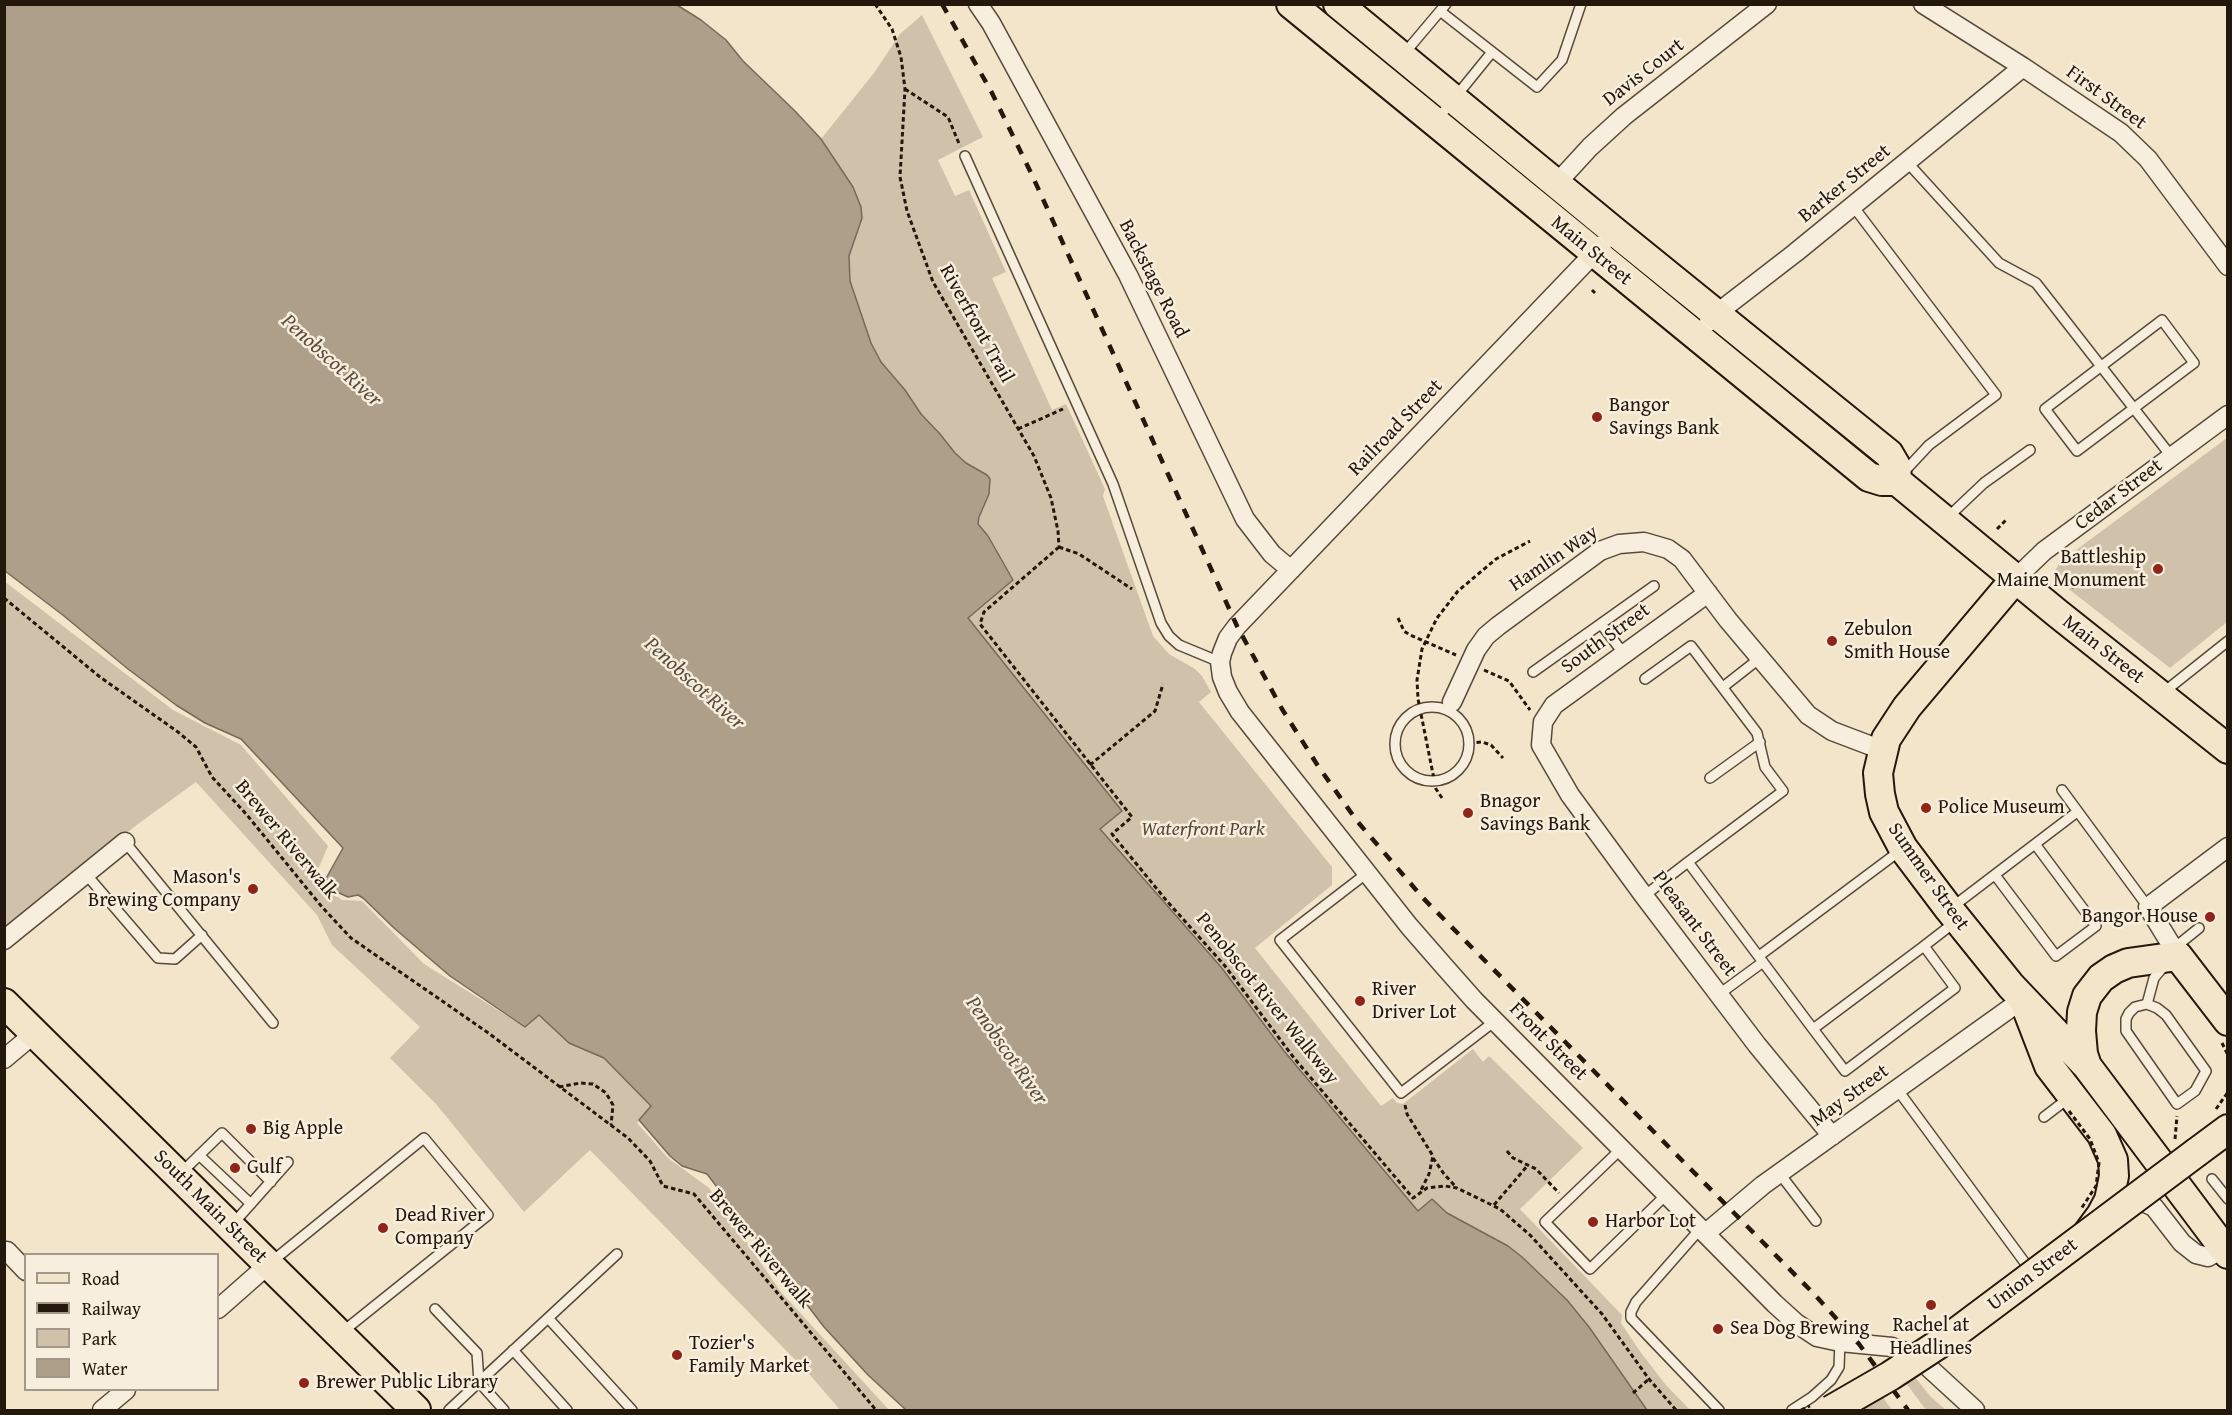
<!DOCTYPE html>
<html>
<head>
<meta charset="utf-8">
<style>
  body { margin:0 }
  #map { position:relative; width:2232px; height:1415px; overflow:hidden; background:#f3e5ca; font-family:"Gentium Book Plus",serif }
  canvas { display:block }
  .frame { position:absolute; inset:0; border:6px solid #24170b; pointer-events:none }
  .legend { position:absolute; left:24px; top:1253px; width:195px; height:138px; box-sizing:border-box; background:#f7eedd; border:2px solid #a39889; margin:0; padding:8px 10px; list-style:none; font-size:18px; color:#24170b }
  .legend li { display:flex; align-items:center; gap:12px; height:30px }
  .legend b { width:30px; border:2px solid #a39889 }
</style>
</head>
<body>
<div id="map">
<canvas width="2232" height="1415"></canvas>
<div class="frame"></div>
<ul class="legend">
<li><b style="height:8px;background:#f3e5ca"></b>Road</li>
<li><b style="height:8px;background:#24170b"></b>Railway</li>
<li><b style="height:16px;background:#d0c2aa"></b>Park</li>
<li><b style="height:16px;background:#ad9f89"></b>Water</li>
</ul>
</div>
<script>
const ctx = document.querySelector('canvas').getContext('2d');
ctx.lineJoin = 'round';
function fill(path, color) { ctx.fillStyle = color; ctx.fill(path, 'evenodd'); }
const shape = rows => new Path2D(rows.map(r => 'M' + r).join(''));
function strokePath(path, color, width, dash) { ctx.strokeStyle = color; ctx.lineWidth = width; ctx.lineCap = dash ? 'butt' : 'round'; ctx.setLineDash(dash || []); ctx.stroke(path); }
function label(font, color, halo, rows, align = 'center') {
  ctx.font = font + ' "Gentium Book Plus",serif'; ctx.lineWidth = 5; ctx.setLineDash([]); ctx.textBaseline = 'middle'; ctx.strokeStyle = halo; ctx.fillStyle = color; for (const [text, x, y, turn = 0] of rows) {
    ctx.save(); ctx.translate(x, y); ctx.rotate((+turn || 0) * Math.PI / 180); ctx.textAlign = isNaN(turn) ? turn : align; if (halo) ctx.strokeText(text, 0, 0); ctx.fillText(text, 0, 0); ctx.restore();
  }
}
fill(shape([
  [922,15,983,137,938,160,955,196,969,190,1006,272,992,278,1052,410,1066,404,1105,489,1103,496,1153,636,1169,654,1195,669,1202,676,1211,692,1199,702,1332,867,1332,885,1255,948,1381,1106,1393,1098,1397,1103,1403,1104,1473,1049,1483,1062,1489,1056,1583,1148,1520,1209,1622,1315,1621,1323,1639,1350,1665,1384,1690,1410,1647,1410,1589,1327,1567,1300,1522,1257,1507,1246,1447,1213,1432,1199,1419,1211,1284,1051,1221,967,1100,829,1122,811,968,618,1013,580,988,536,978,524,979,517,989,494,981,471,966,463,955,453,940,434,921,414,905,390,881,362,871,343,850,281,849,256,862,218,838,164,821,139,874,73,900,34],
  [2227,438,2227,622,2170,668,2061,583,2055,571,2060,562],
  [4,581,173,710,241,745,328,846,314,879,342,900,362,901,424,964,525,1027,539,1015,569,1043,604,1058,651,1106,637,1123,668,1158,709,1188,781,1292,889,1410,840,1410,811,1376,590,1150,524,1212,436,1104,390,1058,420,1027,332,945,317,915,196,782,138,824,5,927],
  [1892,1364,1914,1376,1931,1397,1946,1410,1926,1410],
  [1882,1396,1892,1410,1858,1410]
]), '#d0c2aa');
const water = shape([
  [5,4,677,5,701,20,726,40,743,61,795,111,821,139,853,187,861,207,862,218,849,256,850,281,871,343,881,362,905,390,921,414,940,434,955,453,966,463,987,475,990,479,989,494,979,517,978,524,988,536,1013,580,968,618,1122,811,1100,829,1221,967,1284,1051,1418,1211,1432,1199,1447,1213,1508,1246,1522,1257,1567,1300,1589,1327,1647,1410,906,1410,868,1375,824,1327,707,1174,682,1166,670,1156,639,1120,651,1106,604,1058,569,1043,539,1015,525,1027,450,976,394,928,363,898,358,895,348,897,337,892,324,882,343,848,241,739,205,723,176,705,128,669,64,616,5,571,5,4]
]);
fill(water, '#ad9f89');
strokePath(water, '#766957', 1.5);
const service = shape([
  [1440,11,1537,87,1562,60,1581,4],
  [1403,55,1446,4],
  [1436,121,1492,52],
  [965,156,1113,484,1161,623,1169,636,1179,645,1220,662],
  [1907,162,1999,263,2036,283,2171,456],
  [1853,206,1996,395,1929,445,1902,474],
  [2162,320,2194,363,2077,451,2045,409,2162,320],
  [1946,519,1984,483,2030,450],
  [1601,624,1624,654],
  [1533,672,1654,586],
  [1645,679,1691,646,1757,733,1765,767,1783,791,1688,862,1813,1029,1845,1071,1955,988,1924,946,1813,1029],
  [1723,687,1760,658],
  [2164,692,2228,641],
  '1395 744a37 37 0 1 1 74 0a37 37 0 1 1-74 0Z',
  [1710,778,1760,742],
  [2062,790,2148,907],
  [125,842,273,1023],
  [85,873,158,958,175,959,202,935],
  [1367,873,1280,940,1401,1093,1495,1021],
  [1995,875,2056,956,2096,926,2035,844],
  [1644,896,1688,862],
  [1951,908,2077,812],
  [1924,946,1955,922],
  [2173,949,2199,928],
  [1759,956,1901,850],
  [1718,995,1763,962],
  [2147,1004,2157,1008,2166,1015,2206,1071,2195,1091,2177,1104,2126,1031,2126,1019,2129,1013,2135,1007,2147,1004],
  [2147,1004,2154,978,2164,966],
  [1897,1089,2031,1271],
  [2044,1117,2070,1097],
  [1622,1148,1545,1222,1590,1269,1667,1194],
  [199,1155,251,1204],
  [181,1173,222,1133,271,1182],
  [1780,1174,1816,1221],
  [2212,1179,2228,1199],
  [232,1225,288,1162],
  [1701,1228,1636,1302,1631,1312,1631,1318,1719,1410],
  [270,1263,424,1138,488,1215,341,1333],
  [435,1309,477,1353,479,1382,504,1410],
  [548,1318,632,1410],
  [513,1350,567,1410],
  [449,1410,617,1254],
  [1792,1410,1812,1397,1831,1380,1839,1367,1840,1342]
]);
const minor = shape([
  [978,4,991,23,1128,275,1245,519,1272,554,1291,570],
  [1923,4,2023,67,2121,133,2148,159,2228,266],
  [1556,184,1590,147,1624,116,1767,4],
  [1602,245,1237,626,1228,638,1222,653,1220,662,1222,677,1228,692,1240,712,1409,926,1443,965,1474,1000,1775,1304,1796,1323,1817,1337,1840,1342,1892,1347,1911,1354,1926,1365,1975,1410],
  [1709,322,1716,314,1795,253,2023,67],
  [2015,579,2044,551,2228,415],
  [1708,593,1554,705,1543,722,1541,745,1570,795,1644,896,1757,1045,1832,1136],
  [1452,702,1476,650,1486,636,1498,626,1600,551,1619,544,1644,542,1668,549,1682,559,1728,620,1808,715,1832,731,1882,750],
  [4,940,125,842],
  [2178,956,2148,907,2228,847],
  [4,1059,35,1033],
  [2127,1207,2136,1202,2145,1203,2154,1207,2182,1243,2196,1254,2208,1257,2223,1249],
  [1706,1233,1763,1185,2023,999],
  [7,1251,26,1271],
  [218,1309,269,1264],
  [102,1410,126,1390]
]);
const primary = shape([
  [1291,4,1869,477,1882,481,1897,481,2057,613,2228,749],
  [1338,4,1615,232,1889,454,1896,466,1897,481],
  [2015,579,1907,707,1886,739,1878,773,1880,794,1884,812,1903,848,1949,909,2011,986,2087,1066,2228,1254],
  [4,1003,416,1410],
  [2027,1009,2049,1066,2102,1135,2113,1160,2114,1176,2109,1200,2101,1215,2087,1234],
  [2087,1066,2083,1054,2081,1031,2082,1012,2087,996,2101,978,2114,969,2128,963,2178,956,2228,1021],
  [2197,1152,2228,1129]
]);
strokePath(service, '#584a3b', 12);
strokePath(minor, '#584a3b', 21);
strokePath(primary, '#24170b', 32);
strokePath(shape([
  [875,4,892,29,901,57,905,89,900,177,907,211,933,282,1034,456,1051,498,1058,531,1059,547],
  [905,89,948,117,960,146],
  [1592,290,1595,293],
  [1018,429,1063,409],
  [1997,529,2006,520],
  [1059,547,984,612,980,624,1132,817,1112,834,1166,900,1225,966,1294,1058,1413,1198,1427,1188,1445,1186,1457,1188,1500,1209,1530,1235,1602,1314,1649,1379,1676,1410],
  [1059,547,1079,554,1132,589],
  [2072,588,2079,581],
  [4,598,100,677,178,732,196,747,212,777,247,815,322,907,351,938,487,1032,628,1138,650,1161,663,1186,694,1194,876,1410],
  [1398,618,1404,631,1410,635,1456,655],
  [1484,670,1509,681,1530,710],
  [1469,743,1482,742,1491,745,1503,758],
  [1090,765,1155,711,1163,684],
  [1442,798,1436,789,1418,699,1417,680,1422,649,1437,618,1458,591,1496,559,1530,541],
  [2222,1043,2228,1055],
  [559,1087,580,1083,593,1084,606,1093,613,1105,611,1125],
  [1405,1105,1407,1114,1433,1156,1429,1174,1421,1190],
  [2216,1109,2228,1092],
  [2175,1139,2177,1116],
  [1507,1151,1513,1158,1536,1169,1559,1193],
  [1433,1158,1444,1174,1455,1186],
  [1494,1205,1528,1165],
  [1633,1393,1649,1379]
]), '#24170b', 3, [4.5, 3]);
strokePath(service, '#f7eedd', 9);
strokePath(minor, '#f7eedd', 18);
strokePath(primary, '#f3e5ca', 28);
strokePath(shape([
  [942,4,992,93,1032,175,1237,626,1282,709,1318,766,1357,821,1423,898,1816,1296,1859,1344,1908,1410]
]), '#24170b', 4.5, [10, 10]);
const primaryBridge = shape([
  [1831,1410,1890,1376,1954,1334,2197,1152]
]);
strokePath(primaryBridge, '#24170b', 32, []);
strokePath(shape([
  [2069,1111,2090,1139,2099,1163,2096,1186,2081,1209],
  [1801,1410,1810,1406]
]), '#24170b', 3, [4.5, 3]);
strokePath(primaryBridge, '#f3e5ca', 28);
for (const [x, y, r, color] of [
  [1597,417,6,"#8f2418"],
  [2158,569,6,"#8f2418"],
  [1832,641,6,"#8f2418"],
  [1926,808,6,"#8f2418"],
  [1468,813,6,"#8f2418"],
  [253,889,6,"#8f2418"],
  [2210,917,6,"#8f2418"],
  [1360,1001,6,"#8f2418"],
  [251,1129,6,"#8f2418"],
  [235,1168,6,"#8f2418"],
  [1593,1222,6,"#8f2418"],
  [383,1228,6,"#8f2418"],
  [1931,1305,6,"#8f2418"],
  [1718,1329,6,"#8f2418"],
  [677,1355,6,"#8f2418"],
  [304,1383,6,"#8f2418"]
]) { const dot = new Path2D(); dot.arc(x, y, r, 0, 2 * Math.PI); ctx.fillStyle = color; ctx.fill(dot); strokePath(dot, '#f7eedd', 2); }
label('20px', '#24170b', '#f7eedd', [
  ["Davis Court",1644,73,-38],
  ["First Street",2106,98,36],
  ["Barker Street",1845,184,-39],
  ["Main Street",1591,251,39],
  ["Backstage Road",1153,279,63],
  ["Riverfront Trail",976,324,61],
  ["Railroad Street",1396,428,-46],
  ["Cedar Street",2119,495,-37],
  ["Hamlin Way",1554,559,-34],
  ["South Street",1606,639,-36],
  ["Main Street",2103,650,38],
  ["Brewer Riverwalk",286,840,50],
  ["Summer Street",1928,877,55],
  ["Pleasant Street",1694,924,53],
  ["Penobscot River Walkway",1267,999,51],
  ["Front Street",1548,1042,45],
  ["May Street",1850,1096,-36],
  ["South Main Street",210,1207,45],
  ["Brewer Riverwalk",760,1249,50],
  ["Union Street",2033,1275,-37]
]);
label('20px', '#24170b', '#f7eedd', [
  ["Bangor",1609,406],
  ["Savings Bank",1609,429],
  ["Battleship",2146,558,"right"],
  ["Maine Monument",2146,581,"right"],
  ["Zebulon",1844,630],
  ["Smith House",1844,653],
  ["Bnagor",1480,802],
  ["Savings Bank",1480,825],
  ["Police Museum",1938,808],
  ["Mason's",241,878,"right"],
  ["Brewing Company",241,901,"right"],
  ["Bangor House",2198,917,"right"],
  ["River",1372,990],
  ["Driver Lot",1372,1013],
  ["Big Apple",263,1129],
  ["Gulf",247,1168],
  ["Dead River",395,1216],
  ["Company",395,1239],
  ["Harbor Lot",1605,1222],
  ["Rachel at",1931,1326,"center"],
  ["Headlines",1931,1349,"center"],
  ["Sea Dog Brewing",1730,1329],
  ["Tozier's",689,1344],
  ["Family Market",689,1367],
  ["Brewer Public Library",316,1383]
], 'left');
label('italic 20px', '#584a3b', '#f7eedd', [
  ["Waterfront Park",1203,830]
]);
label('italic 21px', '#5b4d3d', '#f7eedd', [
  ["Penobscot River",331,361,42],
  ["Penobscot River",694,684,42],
  ["Penobscot River",1006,1051,55]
]);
</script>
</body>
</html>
